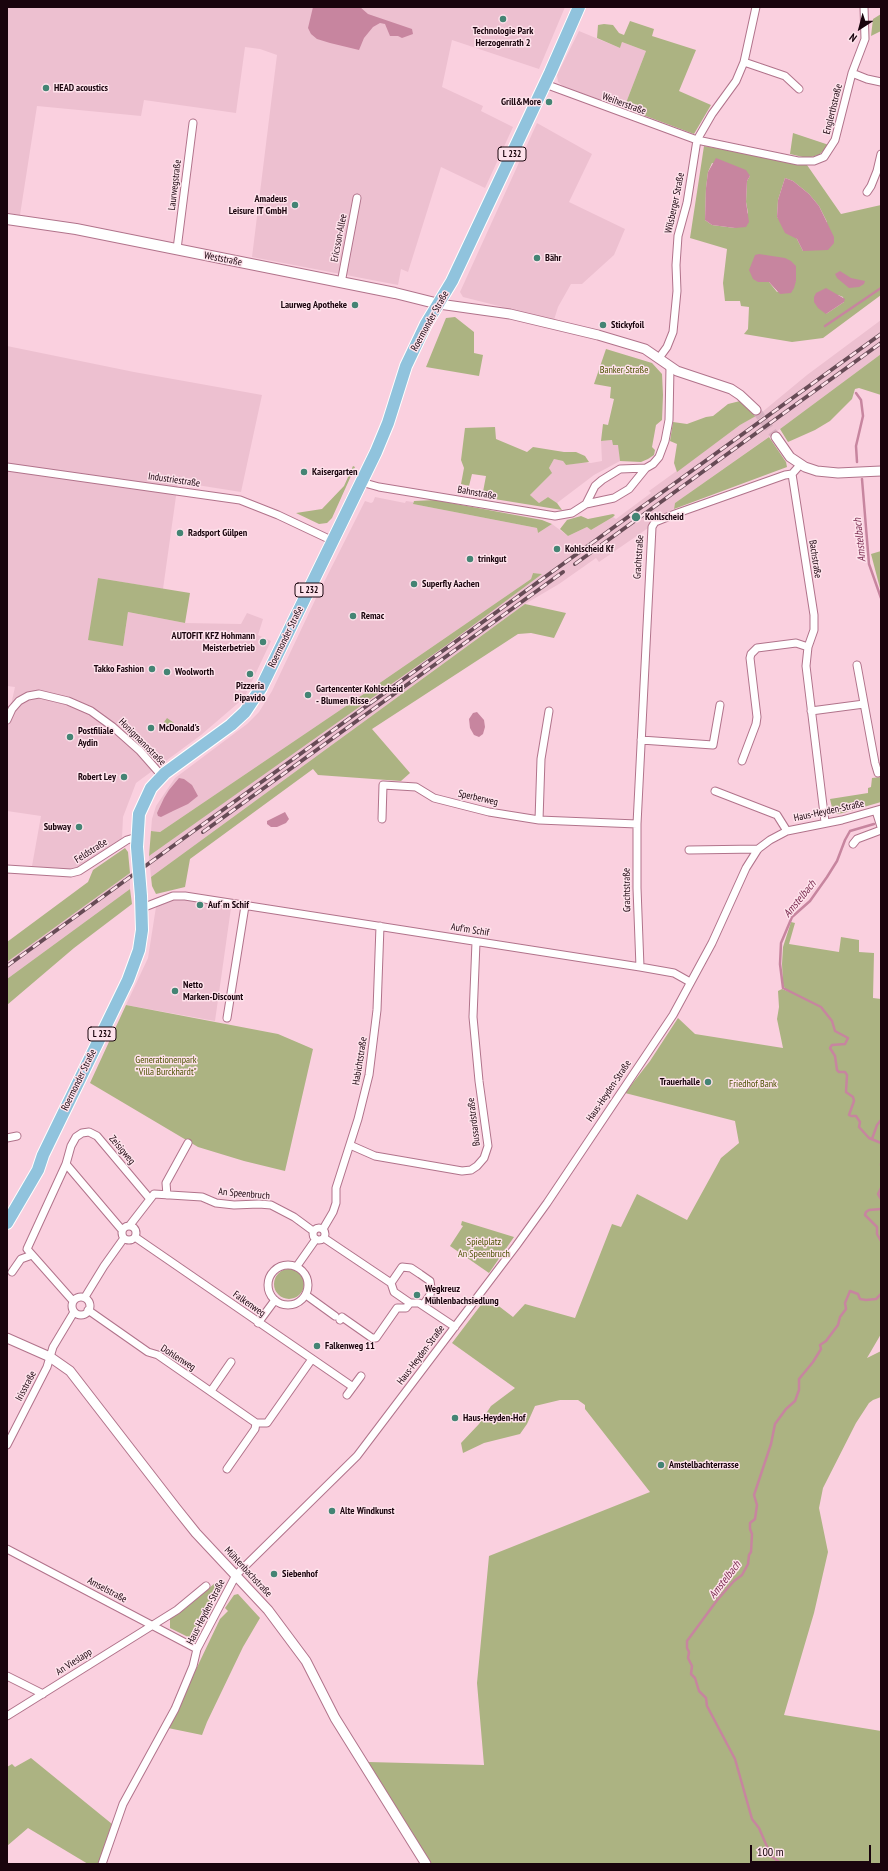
<!DOCTYPE html>
<html>
<head>
<meta charset="utf-8">
<style>
  body { margin:0 }
  #map { position:relative; width:888px; height:1871px; overflow:hidden; background:#fad0df; font-family:"PT Sans Narrow",sans-serif }
  canvas { display:block }
  .frame { position:absolute; inset:0; border:8px solid #19040d; pointer-events:none }
  .north { position:absolute; left:840px; top:8px; width:40px; height:40px; -webkit-text-stroke:3px #fee2eb; paint-order:stroke; rotate:216deg; font-size:11px; font-weight:700; line-height:16px; text-align:center; color:#19040d }
  .north::after { content:''; display:block; margin:auto; width:14px; height:18px; background:#19040d; clip-path:polygon(50% 0,100% 100%,50% 72%,0 100%) }
  .scale { position:absolute; left:750px; top:1845px; width:121px; height:18px; box-sizing:border-box; border:2px solid #19040d; border-top:0; padding-left:5px; font-size:12px; line-height:14px; white-space:nowrap; color:#19040d; -webkit-text-stroke:3px #fee2eb; paint-order:stroke }
</style>
</head>
<body>
<div id="map">
<canvas width="888" height="1871"></canvas>
<div class="frame"></div>
<div class="north">N</div>
<div class="scale">100 m</div>
</div>
<script>
const ctx = document.querySelector('canvas').getContext('2d');
ctx.lineJoin = 'round';
function fill(path, color) { ctx.fillStyle = color; ctx.fill(path, 'evenodd'); }
const shape = rows => new Path2D(rows.map(r => 'M' + r).join(''));
function strokePath(path, color, width, dash) { ctx.strokeStyle = color; ctx.lineWidth = width; ctx.lineCap = dash ? 'butt' : 'round'; ctx.setLineDash(dash || []); ctx.stroke(path); }
function label(font, color, halo, rows, align = 'center') {
  ctx.font = font + ' "PT Sans Narrow",sans-serif'; ctx.lineWidth = 3; ctx.setLineDash([]); ctx.textBaseline = 'middle'; ctx.strokeStyle = halo; ctx.fillStyle = color; for (const [text, x, y, turn = 0] of rows) {
    ctx.save(); ctx.translate(x, y); ctx.rotate((+turn || 0) * Math.PI / 180); ctx.textAlign = isNaN(turn) ? turn : align; if (halo) ctx.strokeText(text, 0, 0); ctx.fillText(text, 0, 0); ctx.restore();
  }
}
fill(shape([
  [7,7,565,7,539,69,452,40,442,87,483,106,481,111,513,127,485,188,441,167,408,272,401,269,398,285,252,257,277,55,260,49,245,47,236,113,144,100,141,116,37,106,20,215,7,213],
  [579,31,620,48,622,42,646,51,624,108,564,87,558,82,557,75],
  [537,123,592,154,569,202,625,229,614,255,582,284,571,284,558,307,554,320,463,297,460,292],
  [881,320,881,354,780,429,675,503,674,509,656,518,651,526,599,562,596,558,559,584,525,604,151,877,149,856,541,574,533,573,531,579,352,702,160,832,151,831,152,819,156,806,175,778,247,724,259,712,272,691,317,596,365,501,371,503,373,502,375,497,405,503,406,501,413,502,413,504,537,528,538,533,552,524,568,536,587,527,591,530,613,517,616,519,651,493,649,491,740,425,761,413,807,375],
  [7,346,134,372,262,395,241,492,178,482,163,589,98,578,123,646,128,612,185,623,241,624,247,613,263,619,258,635,271,641,244,698,201,735,136,783,123,817,122,838,82,866,74,869,66,870,32,866,41,816,7,811,7,723,15,687,7,686],
  [612,440,619,445,620,461,594,475,557,503,548,497,539,503,530,495,551,474,549,468,554,459,563,461,566,465,582,462,591,463,602,461,601,441],
  [130,873,130,889,7,979,7,962],
  [175,898,189,899,231,908,215,1021,126,1005,148,958,156,907]
]), '#edc0d0');
fill(shape([
  [881,14,881,31,871,36,873,19],
  [630,21,654,29,652,36,696,50,679,91,711,105,694,134,624,108,646,51,622,42,620,48,597,38,598,25,604,24,613,25,619,33,624,35],
  [793,133,829,145,819,155,807,158,790,154],
  [704,146,807,165,841,214,881,205,881,295,823,338,792,342,744,334,748,329,749,307,741,306,740,301,725,301,723,283,727,249,690,238],
  [712,163,750,176,747,181,746,202,748,213,735,228,712,225,705,220,706,188,708,172],
  [785,178,793,181,809,194,819,206,827,222,803,251,797,239,777,217,778,200],
  [767,281,796,281,777,292,769,282],
  [838,295,843,297,844,302,826,314],
  [455,317,474,332,474,353,483,355,479,376,426,367,446,318],
  [606,349,652,363,662,374,663,395,662,420,656,425,652,447,655,450,654,455,648,459,641,462,620,461,618,445,613,445,612,440,601,441,603,424,608,425,614,399,610,398,611,387,594,384],
  [881,354,881,395,859,388,855,389,852,399,830,421,815,430,788,442,780,429],
  [740,401,756,416,740,425,677,472,674,463,677,444,670,441,673,422,687,424,706,417,713,416,728,404],
  [495,427,496,439,527,452,533,447,564,452,576,452,585,456,589,462,566,465,563,461,554,459,549,468,552,473,530,495,539,503,548,497,557,503,562,510,482,497,486,476,472,474,469,486,461,484,464,468,461,460,465,428],
  [769,437,786,462,787,467,674,509,675,503],
  [353,466,355,467,332,518,327,523,319,524,296,513,322,509,344,486],
  [435,500,542,520,552,524,538,533,537,528,413,504,414,501],
  [613,514,615,515,613,517,591,530,587,527,568,536,560,529,567,520,581,516,588,519],
  [881,551,881,592,871,554],
  [533,573,542,574,448,644,149,856,151,831,160,832,352,702,531,579],
  [98,578,190,593,185,623,128,612,123,646,88,640],
  [525,604,566,613,554,638,531,633,518,634,372,729,410,773,401,781,318,775,313,769,190,859,185,887,156,894,152,886,151,877],
  [167,718,174,723,169,730,162,725],
  [881,777,881,802,843,813,837,814,833,812,830,799,868,793,868,788,871,787,872,778],
  [125,848,128,852,130,873,7,962,7,942,88,882,93,870],
  [130,889,132,904,74,948,7,1005,7,979],
  [791,922,795,923,789,944,839,952,841,937,859,940,859,952,874,953,873,998,881,999,881,1334,867,1358,881,1351,881,1397,873,1400,869,1403,856,1423,823,1488,819,1508,828,1552,814,1613,784,1715,881,1731,881,1864,430,1864,368,1762,484,1765,477,1683,489,1556,650,1492,585,1409,585,1405,578,1400,560,1400,535,1406,527,1424,520,1434,484,1443,463,1453,461,1443,479,1424,491,1406,515,1388,452,1343,487,1297,513,1317,525,1304,575,1318,612,1224,621,1227,637,1194,687,1220,721,1158,739,1143,735,1121,625,1093,650,1061,678,1018,695,1034,783,1048,777,1019,779,1007,778,991,782,989,790,992,785,989,783,984,782,964,783,947],
  [126,1005,278,1034,313,1049,285,1171,244,1161,198,1147,90,1083],
  [462,1221,514,1237,489,1273,450,1246,463,1226,461,1225],
  '274 1284a15 15 0 1 1 30 0a15 15 0 1 1-30 0Z',
  [215,1583,219,1589,194,1637,190,1638,170,1628,170,1618,186,1608],
  [238,1594,260,1618,243,1647,207,1722,202,1735,168,1728,220,1619,228,1611,225,1608,234,1595],
  [31,1758,112,1824,100,1864,88,1864,28,1828,7,1846,7,1767,12,1764,15,1767]
]), '#acb382');
fill(shape([
  [313,7,360,7,368,14,412,29,413,34,402,38,398,36,390,36,385,24,380,23,373,27,364,38,359,50,330,43,317,39,311,34,308,28],
  [716,158,746,170,750,176,747,181,746,202,749,222,746,227,735,228,712,225,705,220,706,188,708,172],
  [785,178,793,181,809,194,819,206,834,237,834,243,828,250,803,251,797,239,785,233,777,217,778,200],
  [759,254,785,258,791,261,796,266,796,281,794,288,791,293,780,294,769,282,758,282,753,279,749,270,755,255],
  [840,271,851,278,865,281,864,284,859,287,849,288,837,278,835,274],
  [826,288,845,299,844,302,826,314,818,308,814,302,814,297,816,293],
  [477,712,484,720,485,727,483,734,479,737,474,735,470,728,469,719,473,713],
  [179,778,184,779,192,785,198,796,188,804,173,811,161,817,158,816,157,813,164,798,169,790],
  [285,812,289,819,286,823,277,827,271,827,267,824,267,821]
]), '#c7859f');
strokePath(shape([
  [825,326,881,288],
  [856,393,861,400,863,416,856,446,857,462],
  [862,479,869,564,881,598],
  [874,824,850,831,845,840,837,861,827,877,810,901,792,917,781,943,780,964,783,988,821,1007,832,1021,835,1031,848,1038,845,1044,832,1045,830,1048,835,1056,837,1070,839,1072,845,1072,847,1075,846,1092,853,1097,854,1101,849,1115,851,1116,856,1116,860,1122,859,1127,869,1138,881,1143],
  [872,1139,877,1125,881,1120],
  [881,1164,881,1165],
  [881,1188,878,1194,881,1199],
  [881,1209,869,1210,866,1212,865,1215,877,1227,877,1234,881,1241],
  [782,1864,771,1856,759,1828,752,1819,735,1759,707,1706,706,1698,699,1691,695,1678,691,1674,692,1666,688,1658,689,1652,687,1648,687,1641,718,1599,734,1581,742,1575,748,1564,749,1555,751,1552,752,1534,750,1529,750,1523,755,1519,757,1505,754,1495,771,1444,775,1424,786,1409,795,1401,799,1390,799,1379,813,1362,821,1349,820,1345,826,1341,838,1325,840,1317,846,1309,845,1303,850,1291,858,1294,860,1299,866,1300,876,1299,881,1294]
]), '#c7859f', 2.5);
strokePath(shape([
  [756,410,776,437]
]), '#d8b1c0', 9, [9, 4.5]);
const minor = shape([
  [744,62,785,76,799,89],
  [852,73,867,79,881,82],
  [545,84,697,140,798,161,814,161,824,157,835,140,852,73,865,39,864,7],
  [867,192,871,186,877,171,881,154],
  [177,249,193,123],
  [341,283,357,198],
  [659,358,667,347,673,332,677,291,676,265,678,236,687,203,697,140,712,114,736,81,744,62,756,7],
  [7,467,240,500,278,515,331,540],
  [792,474,814,615,814,630,808,647,806,666,825,822],
  [361,482,379,487,555,516,572,513,586,504,595,486,602,480,620,469,646,468,653,464,659,457,665,441,669,420,670,367],
  [586,504,614,498,629,489,646,468],
  [857,665,875,763,878,773],
  [811,711,864,704],
  [7,720,12,709,19,701,28,696,39,694,68,701,91,711,113,727,140,751,162,776],
  [641,740,713,745,720,705],
  [742,761,756,724,757,717,750,658,751,654,757,648,796,643,808,647],
  [715,791,777,815,787,831],
  [876,811,881,827],
  [382,819,383,785,416,787,434,798,489,812,539,820,637,824],
  [539,820,541,759,549,711],
  [853,844,857,839,881,830],
  [689,850,758,849],
  [7,869,71,873,79,871,127,840,137,837],
  [142,908,173,896,185,896,640,967,674,973,690,982],
  [640,967,637,888,637,824,652,527,655,522,675,514,785,475,792,474,800,465],
  [227,1018,245,906],
  [7,1138,17,1136],
  [350,1145,375,1156,462,1171,471,1170,477,1166,484,1158,488,1146,479,1081,473,1017,476,942],
  [66,1164,122,1230],
  [167,1195,166,1183,188,1143],
  [130,1225,154,1194,202,1197,216,1203,234,1205,259,1204,271,1205,294,1217,313,1231],
  '122 1233a7 7 0 1 1 14 0a7 7 0 1 1-14 0Z',
  '313 1234a6 6 0 1 1 12 0a6 6 0 1 1-12 0Z',
  [323,1229,333,1212,336,1203,336,1188,358,1119,369,1075,377,1010,380,926],
  [135,1237,353,1387],
  [324,1238,391,1283,394,1292,410,1303,419,1303,455,1327],
  '268 1285a20 20 0 1 1 40 0a20 20 0 1 1-40 0Z',
  [297,1266,316,1239],
  [12,1272,21,1259,32,1255],
  [391,1283,402,1267,411,1268,420,1274,430,1281,431,1288,430,1295,423,1305],
  [306,1295,335,1316],
  '72 1306a9 9 0 1 1 18 0a9 9 0 1 1-18 0Z',
  [85,1297,104,1266,124,1238],
  [73,1301,27,1249,66,1164,71,1146,76,1137,82,1133,89,1132,97,1136,150,1199],
  [88,1310,148,1352,158,1355,256,1423,267,1423,312,1359],
  [340,1320,342,1317,372,1338,376,1338,397,1308,406,1308,410,1303],
  [258,1323,275,1300],
  [211,1391,231,1362],
  [347,1395,361,1376],
  [7,1445,47,1367,53,1347,74,1312],
  [227,1469,255,1429,256,1423],
  [7,1549,197,1649],
  [7,1676,43,1694],
  [7,1716,177,1610,206,1586],
  [102,1864,123,1804,175,1709,193,1666,197,1649,236,1575,357,1456,516,1246,547,1203,673,1015,712,943,746,868,758,849,770,840,787,831,842,820,881,809]
]);
const tertiary = shape([
  [439,304,510,314,598,335,645,349,677,371,731,389,740,395,756,410],
  [776,437,790,457,805,467,817,471,838,473,881,471],
  [7,1338,50,1357,70,1371,176,1508,196,1533,268,1610,306,1661,335,1718,426,1864]
]);
const secondary = shape([
  [7,219,76,229,395,293,439,304]
]);
const primary = shape([
  [137,847,139,814,151,788,165,773,231,725,245,712,261,688,376,452,388,423,406,366,426,324,452,281,550,73,579,7],
  [7,1223,38,1170,43,1155,128,980,139,950,142,930,141,896]
]);
strokePath(minor, '#b1738b', 9);
strokePath(tertiary, '#b1738b', 11);
strokePath(secondary, '#b1738b', 12);
strokePath(primary, '#fff', 14);
strokePath(minor, '#fff', 7);
strokePath(tertiary, '#fff', 9);
strokePath(secondary, '#fff', 10);
strokePath(primary, '#90c3dd', 12);
const rail = shape([
  [575,564,881,343],
  [203,832,563,572],
  [7,966,881,334]
]);
strokePath(rail, '#674b56', 4);
strokePath(rail, '#fee2eb', 2.5, [8]);
const primaryBridge = shape([
  [137,847,141,896]
]);
strokePath(primaryBridge, '#fff', 14, []);
strokePath(primaryBridge, '#90c3dd', 12);
for (const [x, y, r, color] of [
  [503,19,4,"#448474"],
  [46,88,4,"#448474"],
  [549,102,4,"#448474"],
  [295,205,4,"#448474"],
  [537,258,4,"#448474"],
  [355,305,4,"#448474"],
  [603,325,4,"#448474"],
  [304,472,4,"#448474"],
  [636,517,5,"#448474"],
  [180,533,4,"#448474"],
  [557,549,4,"#448474"],
  [470,559,4,"#448474"],
  [414,584,4,"#448474"],
  [353,616,4,"#448474"],
  [263,642,4,"#448474"],
  [152,669,4,"#448474"],
  [167,672,4,"#448474"],
  [250,674,4,"#448474"],
  [308,695,4,"#448474"],
  [151,728,4,"#448474"],
  [70,737,4,"#448474"],
  [124,777,4,"#448474"],
  [79,827,4,"#448474"],
  [200,905,4,"#448474"],
  [175,991,4,"#448474"],
  [708,1082,4,"#448474"],
  [417,1295,4,"#448474"],
  [317,1346,4,"#448474"],
  [455,1418,4,"#448474"],
  [661,1465,4,"#448474"],
  [332,1511,4,"#448474"],
  [274,1574,4,"#448474"]
]) { const dot = new Path2D(); dot.arc(x, y, r, 0, 2 * Math.PI); ctx.fillStyle = color; ctx.fill(dot); strokePath(dot, '#fee2eb', 1.5); }
for (const [x, y, w] of [
  [512,154,28],
  [309,590,28],
  [102,1034,28]
]) { const box = new Path2D(); box.roundRect(x - w / 2, y - 7, w, 14, 3); ctx.fillStyle = '#fee2eb'; ctx.fill(box); strokePath(box, '#19040d', 1); }
label('bold 9px', '#19040d', null, [
  ["L 232",512,154],
  ["L 232",309,590],
  ["L 232",102,1034]
]);
label('bold 10px', '#19040d', '#fee2eb', [
  ["Technologie Park",503,31,"center"],
  ["Herzogenrath 2",503,43,"center"],
  ["HEAD acoustics",54,88],
  ["Grill&More",541,102,"right"],
  ["Amadeus",287,199,"right"],
  ["Leisure IT GmbH",287,211,"right"],
  ["Bähr",545,258],
  ["Laurweg Apotheke",347,305,"right"],
  ["Stickyfoil",611,325],
  ["Kaisergarten",312,472],
  ["Kohlscheid",645,517],
  ["Radsport Gülpen",188,533],
  ["Kohlscheid Kf",565,549],
  ["trinkgut",478,559],
  ["Superfly Aachen",422,584],
  ["Remac",361,616],
  ["AUTOFIT KFZ Hohmann",255,636,"right"],
  ["Meisterbetrieb",255,648,"right"],
  ["Takko Fashion",144,669,"right"],
  ["Woolworth",175,672],
  ["Pizzeria",250,686,"center"],
  ["Pipavido",250,698,"center"],
  ["Gartencenter Kohlscheid",316,689],
  ["- Blumen Risse",316,701],
  ["McDonald's",159,728],
  ["Postfiliale",78,731],
  ["Aydin",78,743],
  ["Robert Ley",116,777,"right"],
  ["Subway",71,827,"right"],
  ["Auf´m Schif",208,905],
  ["Netto",183,985],
  ["Marken-Discount",183,997],
  ["Trauerhalle",700,1082,"right"],
  ["Wegkreuz",425,1289],
  ["Mühlenbachsiedlung",425,1301],
  ["Falkenweg 11",325,1346],
  ["Haus-Heyden-Hof",463,1418],
  ["Amstelbachterrasse",669,1465],
  ["Alte Windkunst",340,1511],
  ["Siebenhof",282,1574]
], 'left');
label('10px', '#19040d', '#fee2eb', [
  ["Weiherstraße",624,104,20],
  ["Englerthstraße",833,109,-76],
  ["Laurwegstraße",175,185,-83],
  ["Wilsberger Straße",675,203,-78],
  ["Ericsson-Allee",339,238,-79],
  ["Weststraße",223,259,11],
  ["Roermonder Straße",430,321,-61],
  ["Industriestraße",174,480,8],
  ["Bahnstraße",477,493,10],
  ["Grachtstraße",639,557,-86],
  ["Bachstraße",815,559,81],
  ["Roermonder Straße",286,637,-64],
  ["Honigmannstraße",142,742,45],
  ["Sperberweg",478,798,13],
  ["Haus-Heyden-Straße",829,811,-12],
  ["Feldstraße",91,851,-32],
  ["Grachtstraße",627,890,-91],
  ["Auf'm Schif",470,930,9],
  ["Habichtstraße",360,1061,-81],
  ["Roermonder Straße",79,1080,-64],
  ["Haus-Heyden-Straße",609,1091,-56],
  ["Bussardstraße",474,1122,-97],
  ["Zeisigweg",122,1150,50],
  ["An Speenbruch",244,1194,5],
  ["Falkenweg",249,1304,35],
  ["Haus-Heyden-Straße",421,1355,-53],
  ["Dohlenweg",178,1358,32],
  ["Irisstraße",26,1386,-62],
  ["Mühlenbachstraße",248,1572,47],
  ["Amselstraße",107,1590,28],
  ["Haus-Heyden-Straße",206,1612,-63],
  ["An Vieslapp",74,1662,-33]
]);
label('10px', '#4c5202', '#fee2eb', [
  ["Banker Straße",624,370],
  ["Generationenpark",166,1060],
  ["\"Villa Burckhardt\"",166,1072],
  ["Friedhof Bank",753,1084],
  ["Spielplatz",484,1242],
  ["An Speenbruch",484,1254]
]);
label('italic 11px', '#7a2b50', '#fee2eb', [
  ["Amstelbach",860,540,-96],
  ["Amstelbach",800,899,-51],
  ["Amstelbach",725,1580,-52]
]);
</script>
</body>
</html>
